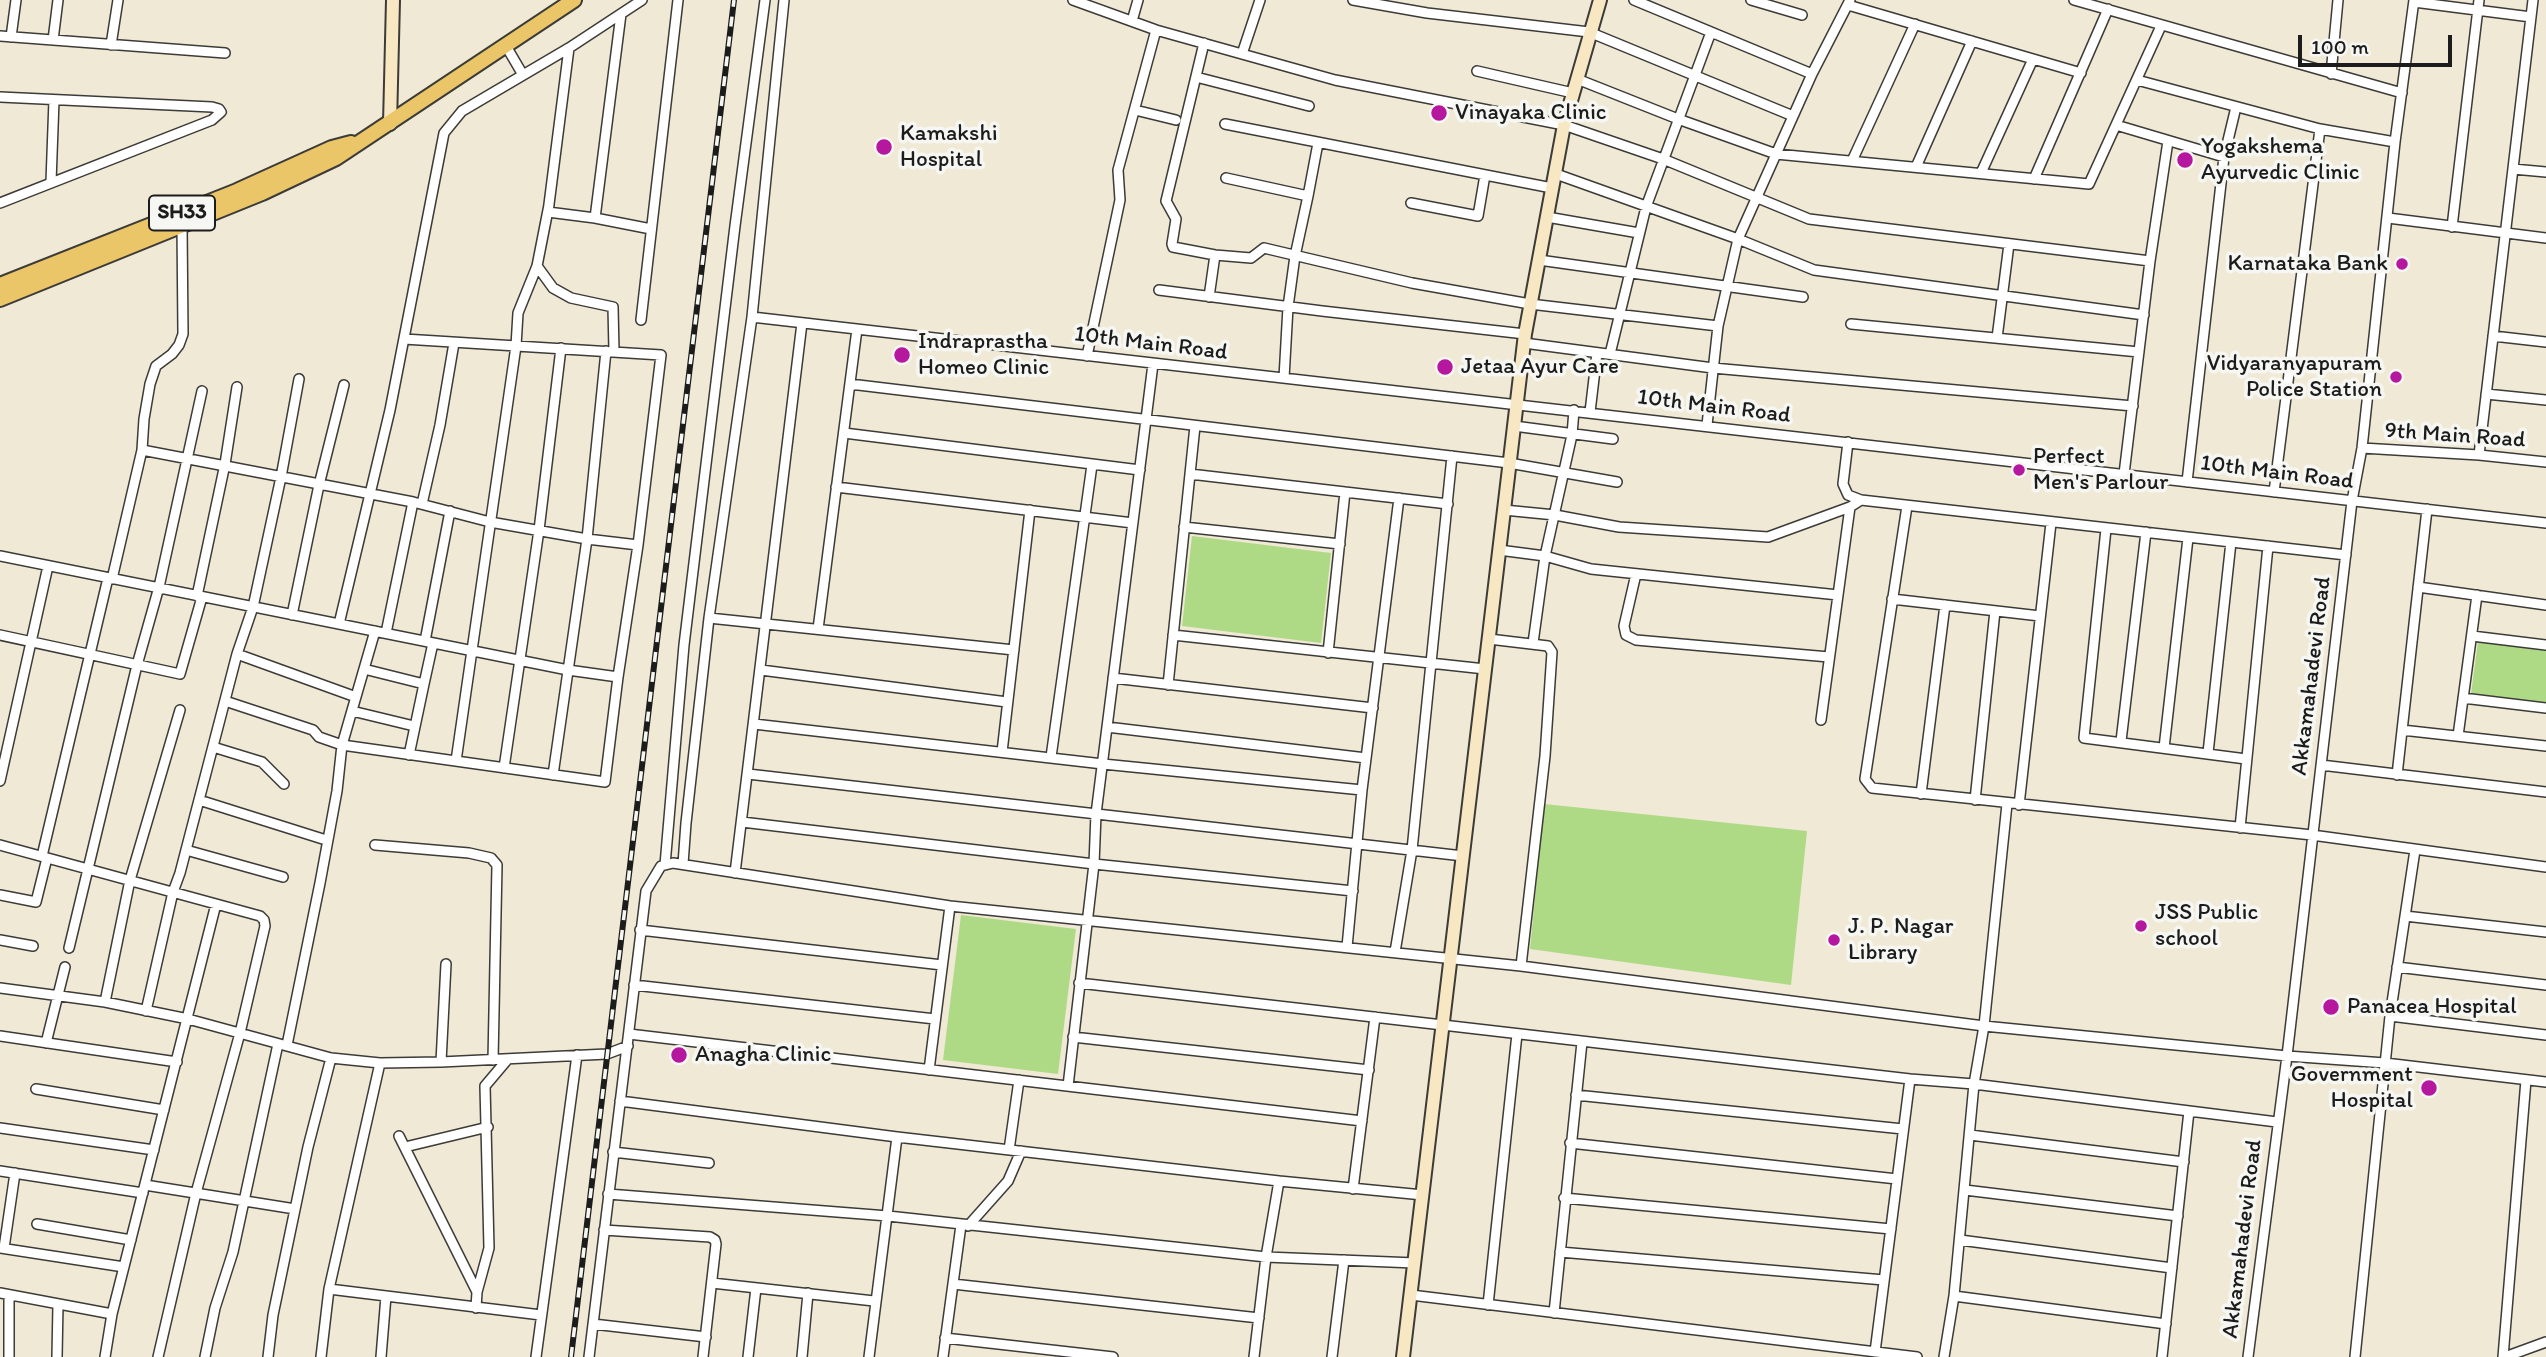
<!DOCTYPE html>
<html>
<head>
<meta charset="utf-8">
<style>
  body { margin:0 }
  #map { position:relative; width:2546px; height:1357px; overflow:hidden; background:#f0e9d5; font-family:Itim,sans-serif }
  canvas { display:block }
  .scale { position:absolute; left:2298px; top:35px; width:154px; height:32px; box-sizing:border-box; border:4px solid #1c1c1c; border-top:0; padding-left:9px; font-size:21px; line-height:24px; white-space:nowrap; color:#1c1c1c; -webkit-text-stroke:5px #f6f6f2; paint-order:stroke }
</style>
</head>
<body>
<div id="map">
<canvas width="2546" height="1357"></canvas>
<div class="scale">100 m</div>
</div>
<script>
const ctx = document.querySelector('canvas').getContext('2d');
ctx.lineJoin = 'round';
function fill(path, color) { ctx.fillStyle = color; ctx.fill(path, 'evenodd'); }
const shape = rows => new Path2D(rows.map(r => 'M' + r).join(''));
function strokePath(path, color, width, dash) { ctx.strokeStyle = color; ctx.lineWidth = width; ctx.lineCap = dash ? 'butt' : 'round'; ctx.setLineDash(dash || []); ctx.stroke(path); }
function label(font, color, halo, rows, align = 'center') {
  ctx.font = font + ' Itim,sans-serif'; ctx.lineWidth = 7; ctx.setLineDash([]); ctx.textBaseline = 'middle'; ctx.strokeStyle = halo; ctx.fillStyle = color; for (const [text, x, y, turn = 0] of rows) {
    ctx.save(); ctx.translate(x, y); ctx.rotate((+turn || 0) * Math.PI / 180); ctx.textAlign = isNaN(turn) ? turn : align; if (halo) ctx.strokeText(text, 0, 0); ctx.fillText(text, 0, 0); ctx.restore();
  }
}
fill(shape([
  [1192,536,1331,553,1321,643,1182,626],
  [2478,641,2546,649,2546,704,2471,694],
  [1544,804,1807,831,1791,985,1530,949],
  [961,915,1076,929,1058,1074,943,1060]
]), '#afda85');
const street = shape([
  [1073,0,1156,30,1335,80,1564,125,1663,159,1809,219,2150,261],
  [1353,0,1427,13,1589,32,1793,116],
  [1634,0,1812,74],
  [1751,0,1802,15],
  [2074,0,2402,93],
  [2414,2,2531,17],
  [1848,5,2081,73],
  [1132,21,1138,0],
  [0,36,225,53],
  [11,37,16,0],
  [53,40,58,0],
  [1204,43,1166,201,1176,219,1172,244,1173,247,1215,255,1251,258,1264,248,1412,283,1530,304,1718,326],
  [111,45,118,0],
  [506,46,523,75],
  [569,48,548,212,595,218,651,229],
  [1242,54,1260,0],
  [1477,71,1573,93],
  [2331,74,2338,0],
  [1196,77,1309,106],
  [1577,79,1678,119,1776,154,2089,184,2161,26],
  [2137,80,2320,129,2395,142],
  [0,97,212,107,219,109,221,112,212,120,0,203],
  [1135,110,1176,120],
  [1225,124,1552,188],
  [2116,125,2224,157],
  [1852,161,1915,24],
  [1916,167,1972,41],
  [2513,169,2546,172],
  [1981,173,2033,59],
  [1556,174,1738,239,1814,270,2144,315],
  [1226,178,1308,196,1295,256,1288,307,1284,378],
  [2034,179,2108,9],
  [51,182,54,100],
  [1308,196,1318,143],
  [1411,203,1478,216,1485,175],
  [1547,217,1639,233],
  [595,218,621,14],
  [2388,218,2546,238],
  [2452,227,2479,0],
  [1539,260,1803,297],
  [537,266,553,288,571,298,613,307,614,351],
  [1159,290,1322,311,1525,334],
  [1209,297,1215,255],
  [752,317,2546,523],
  [641,320,678,0],
  [1851,324,2139,352],
  [2493,336,2546,342],
  [1997,338,2009,244],
  [1524,343,1713,368,2133,406],
  [1610,354,1646,207,1711,32],
  [1087,356,1120,200,1118,170,1156,30],
  [850,384,1509,463,1617,482],
  [2486,394,2546,400],
  [1590,412,1597,353],
  [1707,425,1718,326,1738,239,1812,74,1850,0],
  [1514,426,1613,439],
  [844,433,1140,470],
  [1848,442,1843,484,1848,495,1861,500],
  [2362,448,2479,455,2546,462],
  [142,450,413,502,490,522,587,539,638,545],
  [2479,455,2533,0],
  [1190,474,1448,504],
  [2124,474,2150,261,2168,141],
  [2187,482,2224,157,2236,107],
  [836,487,1133,523],
  [2274,492,2320,129],
  [422,504,440,425,454,343],
  [1907,506,1865,779,1872,788,2312,835,2546,867],
  [1504,510,1555,515,1619,527,1768,537,1850,507,1861,500,2346,555],
  [1184,527,1340,544],
  [2106,529,2084,738,2246,759],
  [1499,550,1545,556,1591,569,1838,595],
  [0,556,568,670,618,677],
  [1636,574,1624,626,1626,635,1636,640,1829,657],
  [112,579,142,450,144,419,150,384,156,366,172,354,179,345,183,334,182,225],
  [2418,587,2546,605],
  [197,596,225,464,237,387],
  [1892,599,2040,616],
  [292,615,319,485,344,385],
  [709,618,1014,650],
  [339,624,390,410,444,133,462,111,569,48,642,0],
  [818,629,857,329],
  [386,633,413,502],
  [0,635,180,674,202,597],
  [1173,635,1485,669],
  [2472,636,2546,645],
  [1489,639,1548,646,1552,652,1545,756,1521,966],
  [425,641,450,511],
  [1533,643,1545,556,1572,435,1574,410],
  [1328,653,1345,492],
  [237,654,356,697],
  [364,669,424,684,433,643],
  [761,670,1007,702],
  [1113,678,1373,708],
  [1168,685,1195,426],
  [2463,698,2546,708],
  [225,701,313,730,319,737,342,745,605,782,618,677,638,545,661,355,404,339],
  [352,711,414,726],
  [1821,720,1850,507],
  [754,724,1103,764,1362,790],
  [1107,727,1366,758],
  [2402,730,2546,746],
  [2458,736,2477,595],
  [2121,741,2146,532],
  [213,747,262,762,284,784],
  [2164,748,2188,538],
  [1002,752,1030,510],
  [2208,753,2231,542],
  [409,755,424,684],
  [1051,757,1092,465],
  [456,761,516,346,518,313,537,266,549,205],
  [2321,765,2546,792],
  [504,768,539,530,561,348],
  [748,774,1463,856],
  [553,775,587,539,606,351],
  [2397,775,2427,509],
  [0,781,48,566],
  [1921,794,1945,605],
  [199,800,326,840],
  [1975,800,1995,611],
  [2019,805,2051,523],
  [742,822,1094,864,1353,891],
  [2240,828,2268,546],
  [0,845,260,916,264,920,265,926,240,1033,196,1193,158,1357],
  [375,845,469,853,491,858,497,865,493,1060],
  [186,850,283,877],
  [42,856,108,578],
  [683,864,686,823,709,618,752,317,784,0],
  [665,865,684,645,735,226,765,0],
  [735,873,802,323],
  [0,895,36,902,47,858],
  [2405,916,2546,932],
  [640,930,942,965],
  [0,940,33,946],
  [1347,947,1362,790,1399,498],
  [69,948,137,665,159,587,202,391],
  [1395,952,1412,850,1452,456],
  [2397,967,2546,985],
  [1079,983,1910,1079,1974,1084,2277,1122],
  [634,985,935,1019],
  [0,988,105,1002,188,1019,331,1058,380,1063,441,1062,607,1054,628,1046],
  [105,1002,130,880,180,710],
  [146,1011,173,892,180,873,237,654,253,607,281,477,299,379],
  [2390,1016,2546,1035],
  [629,1034,1362,1121],
  [0,1036,177,1062],
  [1073,1037,1369,1070],
  [46,1043,65,967],
  [287,1045,320,883,337,791,342,745,375,631],
  [441,1062,446,964],
  [929,1070,950,906],
  [1068,1086,1094,864,1096,814,1153,364],
  [36,1089,164,1110],
  [1576,1095,1903,1129],
  [620,1101,897,1137,1279,1181,1423,1195],
  [0,1128,154,1150],
  [1970,1135,2184,1162],
  [399,1136,477,1292,476,1308],
  [1570,1143,1897,1179],
  [405,1147,488,1127],
  [1009,1150,1019,1080],
  [613,1152,709,1163],
  [0,1171,143,1193],
  [145,1185,295,1209],
  [1353,1189,1375,1017],
  [1965,1190,2178,1216],
  [608,1194,888,1216,1266,1257,1415,1263],
  [1564,1198,1891,1229],
  [37,1224,131,1240],
  [968,1226,1008,1181,1021,1151],
  [604,1230,710,1237,715,1240,716,1244,703,1357],
  [1960,1240,2172,1268],
  [0,1248,124,1267],
  [4,1248,15,1173],
  [1560,1252,1884,1280],
  [712,1283,874,1301],
  [953,1284,1259,1318],
  [329,1289,541,1315],
  [477,1292,489,1248,485,1086,507,1060],
  [0,1293,112,1314],
  [9,1295,9,1357],
  [1411,1295,1917,1357],
  [1954,1296,2166,1324],
  [1488,1305,1517,1034],
  [1554,1313,1582,1042],
  [593,1324,706,1337],
  [945,1338,1113,1357],
  [1875,1352,1910,1079],
  [57,1357,58,1304],
  [105,1357,112,1314,216,904],
  [205,1357,215,1308,233,1252,278,1044],
  [268,1357,273,1315,308,1147,331,1058],
  [321,1357,329,1289,380,1063],
  [381,1357,386,1296],
  [536,1357,577,1055],
  [589,1357,646,891,661,866,673,863,950,906,1521,966,1984,1026,2287,1056,2385,1063,2546,1082],
  [748,1357,756,1288],
  [802,1357,808,1293],
  [869,1357,897,1137],
  [943,1357,961,1225],
  [1254,1357,1266,1257,1279,1181],
  [1332,1357,1344,1260],
  [1944,1357,1954,1296,1974,1084,1984,1026,2007,804],
  [2162,1357,2189,1111],
  [2248,1357,2287,1056,2352,501,2362,448,2395,142,2414,0],
  [2355,1357,2390,1016,2415,850],
  [2503,1357,2526,1080],
  [2505,1357,2546,1342]
]);
const secondary = shape([
  [390,124,393,0],
  [1403,1357,1525,334,1564,125,1600,0]
]);
const primary = shape([
  [0,285,237,191,332,148,351,143],
  [0,299,262,193,336,158,574,0]
]);
strokePath(street, '#3c3b38', 12);
strokePath(secondary, '#3c3b38', 16);
strokePath(primary, '#3c3b38', 18);
strokePath(street, '#fff', 9);
strokePath(secondary, '#f7e8c3', 12);
strokePath(primary, '#ebc669', 14);
const rail = shape([
  [571,1357,734,0]
]);
strokePath(rail, '#1c1c1c', 6);
strokePath(rail, '#f6f6f2', 3.5, [10]);
for (const [x, y, r, color] of [
  [1439,113,9,"#b5179e"],
  [884,147,9,"#b5179e"],
  [2185,160,9,"#b5179e"],
  [2402,264,7,"#b5179e"],
  [902,355,9,"#b5179e"],
  [1445,367,9,"#b5179e"],
  [2396,377,7,"#b5179e"],
  [2019,470,7,"#b5179e"],
  [2141,926,7,"#b5179e"],
  [1834,940,7,"#b5179e"],
  [2331,1007,9,"#b5179e"],
  [679,1055,9,"#b5179e"],
  [2429,1088,9,"#b5179e"]
]) { const dot = new Path2D(); dot.arc(x, y, r, 0, 2 * Math.PI); ctx.fillStyle = color; ctx.fill(dot); strokePath(dot, '#f6f6f2', 2.5); }
for (const [x, y, w] of [
  [182,213,66]
]) { const box = new Path2D(); box.roundRect(x - w / 2, y - 17.5, w, 35, 5); ctx.fillStyle = '#f6f6f2'; ctx.fill(box); strokePath(box, '#1c1c1c', 2); }
label('bold 21px', '#1c1c1c', null, [
  ["SH33",182,213]
]);
label('23px', '#1c1c1c', '#f6f6f2', [
  ["Vinayaka Clinic",1455,113],
  ["Kamakshi",900,134],
  ["Hospital",900,160],
  ["Yogakshema",2201,147],
  ["Ayurvedic Clinic",2201,173],
  ["Karnataka Bank",2388,264,"right"],
  ["Indraprastha",918,342],
  ["Homeo Clinic",918,368],
  ["Vidyaranyapuram",2382,364,"right"],
  ["Police Station",2382,390,"right"],
  ["Jetaa Ayur Care",1461,367],
  ["Perfect",2033,457],
  ["Men's Parlour",2033,483],
  ["JSS Public",2155,913],
  ["school",2155,939],
  ["J. P. Nagar",1848,927],
  ["Library",1848,953],
  ["Panacea Hospital",2347,1007],
  ["Anagha Clinic",695,1055],
  ["Government",2413,1075,"right"],
  ["Hospital",2413,1101,"right"]
], 'left');
label('23px', '#1c1c1c', '#f6f6f2', [
  ["10th Main Road",1151,344,7],
  ["10th Main Road",1714,407,7],
  ["9th Main Road",2455,436,4],
  ["10th Main Road",2277,473,7],
  ["Akkamahadevi Road",2312,676,-83],
  ["Akkamahadevi Road",2243,1239,-83]
]);
</script>
</body>
</html>
